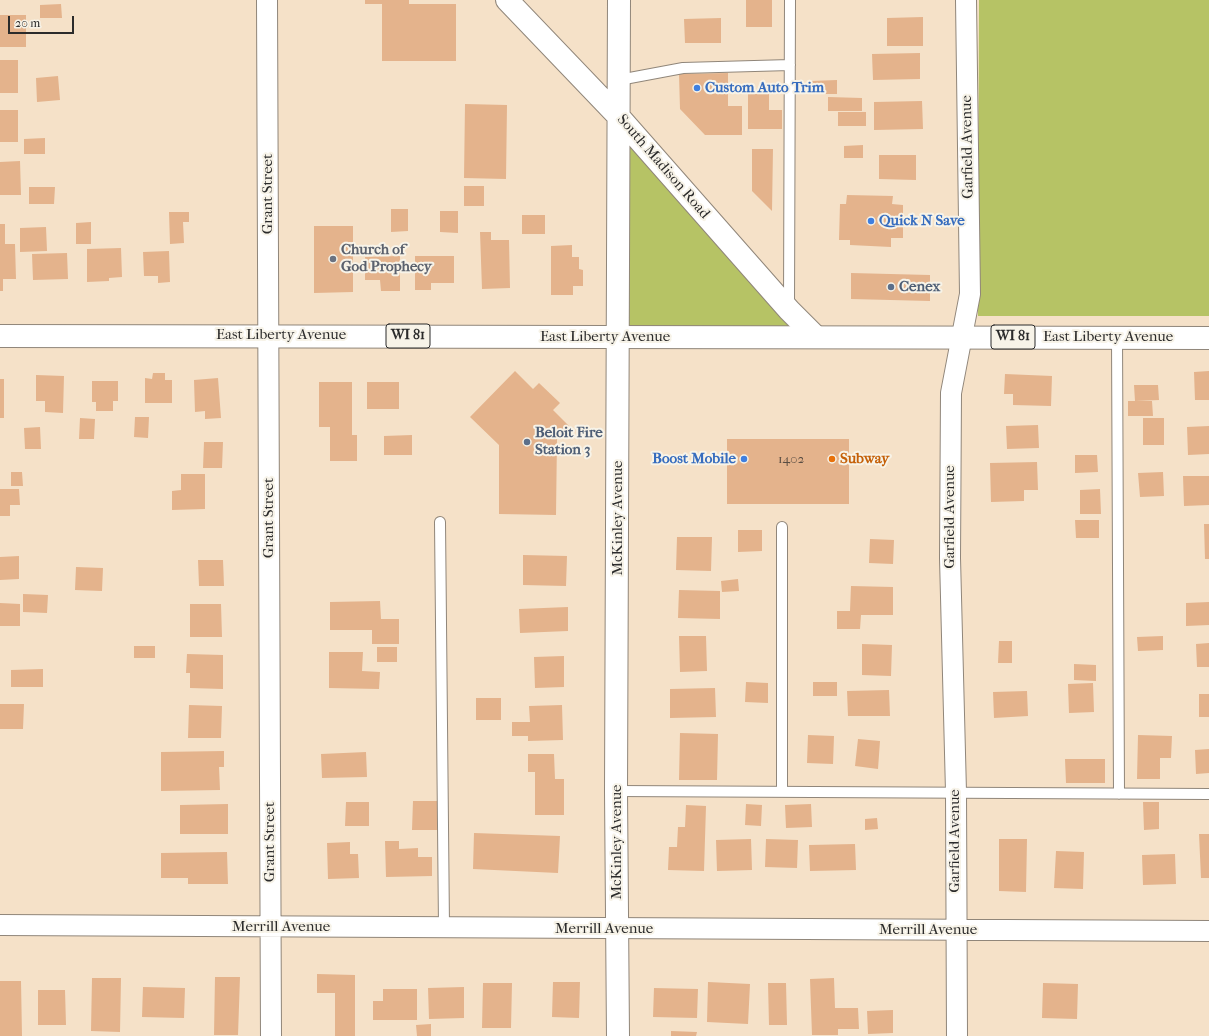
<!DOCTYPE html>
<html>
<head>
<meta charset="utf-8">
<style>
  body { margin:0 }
  #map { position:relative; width:1209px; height:1036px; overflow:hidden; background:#f5e1c8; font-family:"IM FELL French Canon",serif }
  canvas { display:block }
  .scale { position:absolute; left:8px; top:16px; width:66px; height:18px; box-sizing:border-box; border:2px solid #2b2b2b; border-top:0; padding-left:5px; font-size:12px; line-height:14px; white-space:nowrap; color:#2b2b2b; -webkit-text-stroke:3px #f7f3e8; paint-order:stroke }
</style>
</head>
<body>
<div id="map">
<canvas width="1209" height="1036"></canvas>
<div class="scale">20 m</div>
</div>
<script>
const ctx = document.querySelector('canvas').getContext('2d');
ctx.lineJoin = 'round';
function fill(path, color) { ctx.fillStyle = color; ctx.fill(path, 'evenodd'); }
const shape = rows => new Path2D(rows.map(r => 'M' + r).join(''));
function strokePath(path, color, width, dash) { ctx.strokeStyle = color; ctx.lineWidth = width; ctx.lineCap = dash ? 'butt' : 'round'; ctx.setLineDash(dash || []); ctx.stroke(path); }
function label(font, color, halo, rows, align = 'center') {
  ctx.font = font + ' "IM FELL French Canon",serif'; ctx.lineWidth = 4; ctx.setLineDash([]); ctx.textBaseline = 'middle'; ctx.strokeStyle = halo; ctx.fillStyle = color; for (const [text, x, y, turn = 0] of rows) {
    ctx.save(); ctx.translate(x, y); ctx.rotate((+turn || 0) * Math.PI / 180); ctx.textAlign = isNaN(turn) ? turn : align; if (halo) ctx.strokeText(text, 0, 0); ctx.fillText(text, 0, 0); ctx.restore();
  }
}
fill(shape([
  [979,0,1209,0,1209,316,978,316],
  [619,117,816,337,618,337]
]), '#b6c365');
fill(shape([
  [365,0,409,0,409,4,456,4,456,61,382,61,382,4,365,4],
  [746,0,772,0,772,27,746,27],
  [61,4,62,18,40,18,40,5],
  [0,15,26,15,26,47,0,47],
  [923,17,923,46,887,46,887,18],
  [721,18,721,43,685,43,684,19],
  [920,53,920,79,873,80,872,54],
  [0,60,18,60,18,93,0,93],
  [728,73,728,106,742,106,742,135,705,135,680,109,679,74],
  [58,76,60,100,37,102,36,78],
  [837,80,837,94,811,94,811,81],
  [748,94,769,94,769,110,782,110,782,129,748,129],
  [828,97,862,98,862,111,828,111],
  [922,101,923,129,874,130,874,102],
  [465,104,507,105,506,179,464,178],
  [0,110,18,110,18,142,0,142],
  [838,112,866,112,866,126,838,126],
  [45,138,45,154,24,154,24,139],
  [863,145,863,158,844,158,844,146],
  [752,149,773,149,772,211,752,191],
  [879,155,916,155,916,180,879,179],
  [20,161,21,195,0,195,0,162],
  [464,186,484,186,484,206,464,206],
  [29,187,55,187,54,204,29,204],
  [847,195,893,196,892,204,903,205,903,238,891,238,891,247,850,245,850,240,839,240,840,204,846,204],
  [391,209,408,209,408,231,391,232],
  [440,211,458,211,458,233,440,232],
  [169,212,189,212,189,222,183,222,184,243,170,244],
  [522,215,545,215,545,234,522,234],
  [91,222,91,244,76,244,76,223],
  [0,224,5,224,5,244,15,244,16,279,3,279,3,291,0,291],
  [314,226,353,226,353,292,314,293],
  [46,227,47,251,20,252,20,228],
  [480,232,491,232,491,240,509,240,510,288,482,289],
  [572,245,572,257,579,257,579,269,583,270,583,286,573,286,573,295,551,295,551,246],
  [121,248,122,277,109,278,109,281,87,282,87,249],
  [169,251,170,282,158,283,158,276,144,276,143,252],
  [67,253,68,279,33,280,32,254],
  [400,256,400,291,381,291,380,280,365,280,365,257],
  [415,256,454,256,454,283,431,283,431,290,415,290],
  [851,273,930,275,930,301,851,299],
  [515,371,533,389,539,383,560,403,553,410,569,426,557,438,556,515,499,514,499,445,470,417],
  [1209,371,1209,400,1195,400,1194,372],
  [153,373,165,373,165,380,172,380,172,403,145,403,145,378,152,379],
  [1005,374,1052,376,1051,406,1013,405,1013,394,1004,394],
  [36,375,64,376,63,413,45,412,45,401,36,401],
  [218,378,221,418,205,419,205,411,195,412,194,380],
  [0,379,4,379,4,418,0,418],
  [92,381,118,381,118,401,113,401,113,411,96,411,96,402,92,402],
  [319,382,352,382,352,435,357,435,357,461,330,461,330,427,319,427],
  [367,382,399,382,399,409,367,409],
  [1134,385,1158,385,1159,400,1135,401],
  [1128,401,1152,401,1153,416,1128,416],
  [135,417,149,417,148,438,134,437],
  [80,418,95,419,94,439,79,439],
  [1143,418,1164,418,1164,445,1143,445],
  [1038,425,1039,448,1007,449,1006,426],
  [1209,426,1209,454,1188,455,1187,427],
  [40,427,41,449,25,449,24,428],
  [412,435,412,455,384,455,384,436],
  [727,439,849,439,849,504,727,504],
  [204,442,223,442,222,468,203,468],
  [1075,455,1097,455,1098,472,1075,473],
  [1037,462,1038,490,1024,490,1024,501,991,502,990,463],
  [11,472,22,472,23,486,11,486],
  [1163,472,1164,496,1140,497,1138,473],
  [181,474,205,474,205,509,172,510,172,491,181,490],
  [1183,476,1209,476,1209,505,1184,506],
  [0,489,19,489,20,505,10,505,10,516,0,516],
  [1100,489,1101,514,1080,514,1080,490],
  [1075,520,1099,520,1099,538,1076,538],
  [1204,524,1209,524,1209,559,1205,559],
  [738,530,762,530,762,551,738,552],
  [677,537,712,537,711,571,676,570],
  [870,539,894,540,893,564,869,563],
  [523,555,567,556,566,586,523,585],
  [19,556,19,579,0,580,0,557],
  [198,560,223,560,224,586,199,586],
  [76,567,103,568,102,591,75,590],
  [738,579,739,591,722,592,721,581],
  [851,586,893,587,893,615,861,615,860,629,837,629,837,611,850,611],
  [679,590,720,591,720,619,678,618],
  [23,594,48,595,47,613,23,612],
  [380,601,381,619,399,619,399,644,372,644,372,630,330,630,330,602],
  [1209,602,1209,625,1186,626,1186,603],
  [0,603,20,604,20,626,0,626],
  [190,604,221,604,222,637,190,637],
  [568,607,568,631,520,633,519,609],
  [679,636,706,636,707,671,680,672],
  [1163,636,1163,650,1138,651,1137,637],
  [999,641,1012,641,1012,663,998,663],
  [1209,643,1209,667,1197,667,1196,644],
  [862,644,892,645,891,676,862,675],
  [134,646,155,646,155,658,134,658],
  [377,647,397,647,397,662,377,662],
  [329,652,363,652,362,671,380,672,379,689,329,688],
  [187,654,223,655,223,689,190,688,190,673,186,673],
  [564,656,564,687,535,688,534,657],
  [1074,664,1096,665,1096,681,1074,680],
  [43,669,43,687,11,687,11,670],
  [746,682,768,683,768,703,745,702],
  [813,682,837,682,837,696,813,696],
  [1093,683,1094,712,1069,713,1068,684],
  [715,688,716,717,670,718,670,689],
  [889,690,890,716,848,716,847,691],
  [1027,691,1028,716,994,718,993,692],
  [1199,694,1209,694,1209,717,1199,717],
  [476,698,501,698,501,720,476,720],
  [0,704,24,704,23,729,0,729],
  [189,705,222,706,221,738,188,738],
  [562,705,563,740,528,741,528,736,512,736,512,722,530,722,529,706],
  [680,733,718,734,717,780,679,780],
  [808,735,834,736,833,764,807,763],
  [1138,735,1172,736,1171,758,1160,758,1160,779,1137,779],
  [858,739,880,741,878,769,855,766],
  [1209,749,1209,773,1196,774,1195,750],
  [224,751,224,767,219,767,220,790,161,791,161,752],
  [366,752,367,777,322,778,321,754],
  [528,754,554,754,555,779,564,779,564,815,535,815,535,772,528,772],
  [1065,759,1105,759,1105,783,1066,783],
  [413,801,438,801,437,830,412,830],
  [346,802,369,802,369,826,345,826],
  [1143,802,1159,802,1159,829,1144,830],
  [228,804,228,834,180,834,180,805],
  [746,804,762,805,761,826,745,825],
  [811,804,812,827,786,828,785,805],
  [686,805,706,806,704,871,668,870,669,847,677,847,678,827,685,827],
  [877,818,878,829,865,830,865,819],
  [474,833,560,836,558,873,473,869],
  [1199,834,1209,834,1209,878,1201,878],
  [751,839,752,870,717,871,716,840],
  [766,839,798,840,797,868,765,867],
  [999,839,1027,839,1026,892,999,891],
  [385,841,399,841,399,849,418,848,418,857,432,857,432,876,386,877],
  [350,842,350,854,358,854,359,878,328,879,327,843],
  [855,844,856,870,810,871,809,845],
  [1056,851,1084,852,1083,889,1054,888],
  [227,852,228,884,188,884,188,878,161,878,161,853],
  [1175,854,1176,884,1143,885,1142,855],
  [317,974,355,975,355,1036,335,1036,335,993,317,993],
  [215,977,240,977,238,1035,214,1035],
  [92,978,121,978,120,1032,91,1031],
  [834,978,835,1008,858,1008,859,1029,838,1029,838,1035,812,1035,810,979],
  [0,981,21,981,22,1036,0,1036],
  [553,982,580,982,579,1018,552,1017],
  [708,982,750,984,748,1024,707,1022],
  [483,983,512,983,511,1028,482,1028],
  [768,983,786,983,787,1025,769,1025],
  [1043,983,1078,984,1077,1019,1042,1018],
  [143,987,185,988,184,1018,142,1017],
  [464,987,464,1018,429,1019,428,988],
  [654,988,698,989,697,1018,653,1017],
  [383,989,417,989,417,1020,373,1020,373,1001,383,1001],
  [38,990,65,990,66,1025,38,1025],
  [893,1010,893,1033,868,1034,867,1011],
  [431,1024,431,1036,417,1036,416,1025],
  [671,1031,697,1032,696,1036,671,1036]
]), '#e4b38c');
const lane = shape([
  [619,80,683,68,790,65],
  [789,306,790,0],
  [1117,337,1119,794],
  [440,522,444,927],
  [782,527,782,792],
  [616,791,1209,794]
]);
const street = shape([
  [267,0,271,1036],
  [0,925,1209,931],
  [957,1036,956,792,950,558,951,393,970,294,966,0]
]);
const secondary = shape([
  [507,0,619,117,789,310,816,337],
  [618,1036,616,791,619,0]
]);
const primary = shape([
  [0,336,1209,338]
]);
strokePath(lane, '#90867a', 12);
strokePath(street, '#90867a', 22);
strokePath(secondary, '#90867a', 24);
strokePath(primary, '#90867a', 24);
strokePath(lane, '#fff', 10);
strokePath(street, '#fff', 20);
strokePath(secondary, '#fff', 22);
strokePath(primary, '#fff', 22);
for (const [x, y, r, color] of [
  [697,88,4,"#3f7fe0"],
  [871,221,4,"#3f7fe0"],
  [333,259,4,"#6b7280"],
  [891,287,4,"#5c6f8a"],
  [527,442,4,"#5c6f8a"],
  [744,459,4,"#3f7fe0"],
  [832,459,4,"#e8710a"]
]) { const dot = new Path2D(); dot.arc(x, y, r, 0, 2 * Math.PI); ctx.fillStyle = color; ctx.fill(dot); strokePath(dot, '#f7f3e8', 1.5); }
label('13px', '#594d43', null, [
  ["1402",791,460]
]);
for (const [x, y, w] of [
  [408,336,44],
  [1013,337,44]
]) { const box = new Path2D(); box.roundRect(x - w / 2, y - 12, w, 24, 3); ctx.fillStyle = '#f7f3e8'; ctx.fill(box); strokePath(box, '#2b2b2b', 1); }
label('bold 14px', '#2b2b2b', null, [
  ["WI 81",408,336],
  ["WI 81",1013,337]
]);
label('bold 15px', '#366cbe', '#f7f3e8', [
  ["Custom Auto Trim",705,88],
  ["Quick N Save",879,221],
  ["Boost Mobile",736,459,"right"]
], 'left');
label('15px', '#2b2b2b', '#f7f3e8', [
  ["Garfield Avenue",968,147,-91],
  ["South Madison Road",663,167,49],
  ["Grant Street",268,194,-90],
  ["East Liberty Avenue",281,335],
  ["East Liberty Avenue",605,337],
  ["East Liberty Avenue",1108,337],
  ["Garfield Avenue",950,517,-90],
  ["Grant Street",269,518,-90],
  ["McKinley Avenue",618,518,-90],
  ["Garfield Avenue",955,841,-90],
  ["Grant Street",270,842,-90],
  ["McKinley Avenue",617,842,-90],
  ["Merrill Avenue",281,927],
  ["Merrill Avenue",604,929],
  ["Merrill Avenue",928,930]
]);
label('bold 15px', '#5b616d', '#f7f3e8', [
  ["Church of",341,250],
  ["God Prophecy",341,267]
], 'left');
label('bold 15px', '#4e5e75', '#f7f3e8', [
  ["Cenex",899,287],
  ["Beloit Fire",535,433],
  ["Station 3",535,450]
], 'left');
label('bold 15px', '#c56008', '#f7f3e8', [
  ["Subway",840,459]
], 'left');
</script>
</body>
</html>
